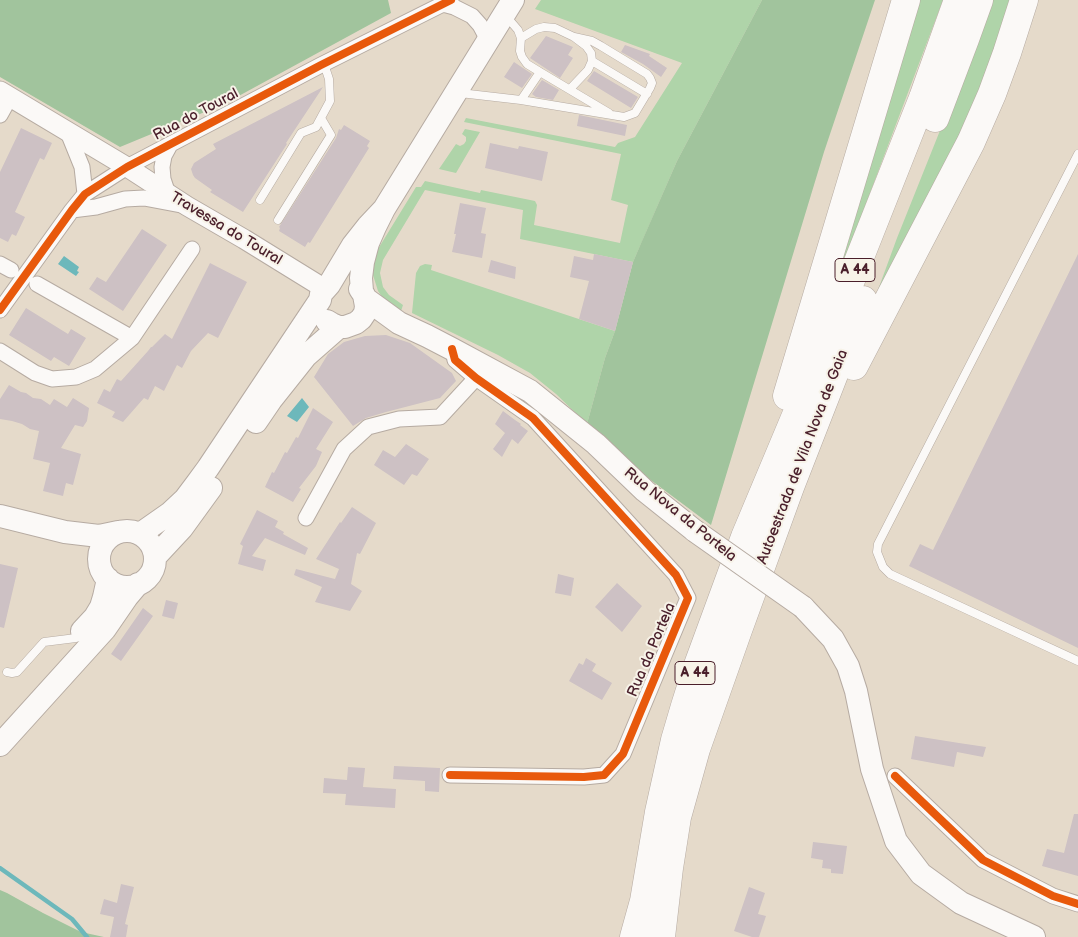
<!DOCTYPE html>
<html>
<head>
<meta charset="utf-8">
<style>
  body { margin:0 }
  canvas { display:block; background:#e5daca }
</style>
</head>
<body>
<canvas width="1078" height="937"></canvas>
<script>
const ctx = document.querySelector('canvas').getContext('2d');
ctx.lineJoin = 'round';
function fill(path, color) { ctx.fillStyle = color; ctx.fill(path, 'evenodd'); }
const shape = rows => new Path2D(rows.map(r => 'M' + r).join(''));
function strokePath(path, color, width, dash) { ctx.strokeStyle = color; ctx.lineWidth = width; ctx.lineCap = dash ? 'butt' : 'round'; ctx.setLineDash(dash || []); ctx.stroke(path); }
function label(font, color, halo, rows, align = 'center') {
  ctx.font = font + ' "Balsamiq Sans",sans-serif'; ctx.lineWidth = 4; ctx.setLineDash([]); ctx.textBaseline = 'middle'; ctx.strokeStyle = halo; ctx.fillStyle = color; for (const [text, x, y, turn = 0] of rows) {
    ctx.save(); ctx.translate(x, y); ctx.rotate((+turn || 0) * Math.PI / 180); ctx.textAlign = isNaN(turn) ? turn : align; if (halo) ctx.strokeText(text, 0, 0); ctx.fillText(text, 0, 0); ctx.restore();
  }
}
fill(shape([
  [541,0,762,0,677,161,633,262,520,239,523,210,425,190,383,260,380,273,383,287,389,295,403,305,401,311,386,303,378,291,373,275,374,263,378,249,416,187,421,187,425,181,480,193,481,190,535,201,537,205,534,225,620,243,628,205,611,200,621,154,464,122,466,118,615,147,618,143,635,137,682,63,535,9],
  [911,0,943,0,833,291],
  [988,0,1017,0,969,126,868,317,897,238,945,118],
  [465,129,480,132,456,173,439,169,456,144,460,146,464,144,466,141,466,137,462,134],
  [425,264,432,265,431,270,615,331,605,358,587,424,556,394,530,373,498,355,412,313,416,273,420,266]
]), '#afd4a9');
fill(shape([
  [0,0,388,0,391,13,224,104,120,147,0,77],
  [762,0,875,0,824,152,711,525,648,478,587,424,605,358,615,331,633,262,642,241,677,161],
  [0,890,7,893,43,913,81,932,104,937,0,937]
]), '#a1c49d');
fill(shape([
  [64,256,79,267,77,271,79,272,76,276,58,264],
  [302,398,309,407,297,422,287,416]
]), '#6db8bb');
strokePath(shape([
  [0,868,72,919,87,937]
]), '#6db8bb', 4.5);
fill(shape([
  [546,36,573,47,568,55,573,58,560,78,530,58],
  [625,45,650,54,649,56,667,68,661,77,643,64,621,52],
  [514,62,532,74,522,88,504,77],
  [594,71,638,97,631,108,587,81],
  [542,80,559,90,553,100,536,97,532,94],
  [323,87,286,143,287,144,243,212,210,192,212,190,195,178,193,175,191,169,194,163,216,149,213,144],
  [579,115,627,125,625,136,577,126],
  [344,125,370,141,367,146,369,148,310,243,308,242,305,247,279,231,280,228,279,227,336,138,339,129,341,130],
  [21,128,52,143,44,160,40,158,15,212,25,217,16,236,12,234,8,242,0,238,0,172],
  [490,143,518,149,519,146,548,152,542,181,485,168],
  [460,203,486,208,481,233,486,234,482,258,452,252,456,234,454,234],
  [142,229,167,245,123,311,89,289,97,277,106,282],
  [594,254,633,262,615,331,579,319,589,281,570,277,574,256,593,260],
  [1078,254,1078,648,909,566,920,544,933,550],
  [491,260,516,267,515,279,488,272],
  [210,263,247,282,218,338,208,333,191,351,182,368,177,365,164,391,155,386,148,400,144,398,123,422,112,417,115,412,97,403,104,389,110,392,117,379,121,381,148,351,151,347,152,347,165,334,172,339],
  [26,308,68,334,71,329,86,338,69,366,54,357,51,361,9,335],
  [386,335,410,343,452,373,456,381,440,398,386,412,366,418,353,426,314,377,328,354,344,342,365,336],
  [9,385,21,392,26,393,33,398,41,399,50,405,54,399,67,407,73,398,89,408,87,421,83,427,75,425,61,448,81,454,73,485,66,483,63,496,43,491,50,463,33,459,39,431,30,429,22,424,12,421,0,419,0,399],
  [313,408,333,422,316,449,322,452,316,466,299,488,301,489,293,502,265,487,272,472,274,473,285,452,287,453,296,437,298,438],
  [503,411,515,420,521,424,520,425,528,431,518,444,512,439,502,457,493,449,505,433,495,424],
  [406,444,429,459,417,476,412,474,404,485,374,465,383,450,395,457],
  [352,507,376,523,360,554,357,553,351,584,362,591,350,611,315,602,322,587,294,575,296,569,335,579,339,569,316,559,340,522,341,523],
  [257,510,278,521,275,527,284,532,283,534,308,548,305,555,265,538,252,556,266,560,263,571,238,564,243,546,240,544],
  [0,564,18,568,4,628,0,627],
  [558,574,574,578,571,596,555,593],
  [617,583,642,606,622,632,595,607],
  [166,600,178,603,174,619,162,616],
  [143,608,153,616,121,661,111,654],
  [586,658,596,664,592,671,612,683,602,700,569,681,579,663,583,665],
  [915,736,959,743,986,747,983,757,957,752,954,767,911,759],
  [394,766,440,768,439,792,425,791,425,781,393,779],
  [348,767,365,768,363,787,396,789,395,808,345,805,346,794,323,793,324,778,347,780],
  [1074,814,1078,814,1078,876,1042,866,1047,849,1064,853],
  [813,842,847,846,843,874,831,873,831,869,822,868,823,860,811,858],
  [121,884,134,887,125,924,128,925,126,937,110,937,114,917,100,914,104,899,117,903],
  [749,887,765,893,758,914,766,916,759,937,752,937,734,931]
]), '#cdc1c4');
const service = shape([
  [521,38,536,29,544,27,555,28,574,37,586,46,591,53,592,61,588,70,570,89],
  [592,61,647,94],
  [540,72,609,113],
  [460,93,521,100,540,72,527,64,522,57,520,51,521,38,518,30,506,16],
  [521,100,624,117,635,113,650,88,652,83,650,78,647,74,601,46,592,41,574,37],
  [1078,154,878,544,877,552,883,567,890,574,1078,661],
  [260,200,301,133,316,127,330,101,329,79,324,64],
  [278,220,331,135,321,118],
  [7,672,12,673,17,672,44,642,76,638]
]);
const minor = shape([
  [443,4,454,7,472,16,480,25,488,40],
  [0,115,10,97],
  [67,130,82,167,85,194],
  [168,194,163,179,162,167,164,156,170,145],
  [72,210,96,207,125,199,144,198,181,205],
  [0,264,11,270],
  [37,284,132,338],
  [0,310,72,210,85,194,127,167,321,65,451,0],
  [0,351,35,373,52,379,76,377,95,369,132,338,192,249],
  [306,518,344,449,368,427,399,419,440,417,476,378],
  [450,775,584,777,604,775,623,754,688,598,676,575,533,418,476,378,455,360,454,355],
  [895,776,983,860,1053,896,1078,904]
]);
const tertiary = shape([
  [0,91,127,167,187,206,244,239,325,289]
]);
const secondary = shape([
  [362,291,361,278,363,262,368,243,375,227,384,209,513,0],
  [366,299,399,323,427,336,452,349,530,391,596,444,645,491,695,531],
  [327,321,332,324,339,327,345,327,356,323,361,319,365,313,366,306,364,295,360,289],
  [256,422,271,400,306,356,339,327],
  [0,516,65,532,99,536,118,532],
  '99 559a28 28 0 1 1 56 0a28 28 0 1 1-56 0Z',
  [140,534,170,513,185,499,197,483,208,468,320,300,321,294,329,285,353,245,368,226,384,209],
  [155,557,182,528,211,488],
  [803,607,833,639,848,666,856,691,872,769,896,841,921,874,961,903,1034,937],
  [82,631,95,617,101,607,104,597,108,579],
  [0,745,105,629,127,597,138,584]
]);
const motorway = shape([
  [935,118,965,39,979,0],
  [854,366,971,142,992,94,1007,53,1024,0],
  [787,396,906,0],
  [634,937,644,901,659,812,675,740,685,706,698,665,745,537,818,363,923,98,958,0],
  [661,937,669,868,677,817,696,749,738,630,790,487,863,300]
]);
strokePath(service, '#b6aba2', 9);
strokePath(minor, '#b6aba2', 17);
strokePath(tertiary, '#b6aba2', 21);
strokePath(secondary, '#b6aba2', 24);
strokePath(motorway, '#b6aba2', 29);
strokePath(service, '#fbf9f7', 8);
strokePath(minor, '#fbf9f7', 15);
strokePath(tertiary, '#fbf9f7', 19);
strokePath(secondary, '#fbf9f7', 22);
strokePath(motorway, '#fbf9f7', 28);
const secondaryBridge = shape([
  [695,531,803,607]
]);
strokePath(secondaryBridge, '#b6aba2', 24, []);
strokePath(secondaryBridge, '#fbf9f7', 22);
strokePath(shape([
  [0,310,72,210,85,194,127,167,321,65,451,0],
  [450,775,584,777,604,775,623,754,688,598,676,575,533,418,476,378,455,360,452,349],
  [895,776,983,860,1053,896,1078,904]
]), '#e8590c', 8);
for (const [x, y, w] of [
  [855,270,40],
  [695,673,40]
]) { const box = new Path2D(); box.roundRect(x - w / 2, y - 11.5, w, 23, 4); ctx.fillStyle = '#f7f3e8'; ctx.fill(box); strokePath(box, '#4a1f2b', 1); }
label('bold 14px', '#4a1f2b', null, [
  ["A 44",855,270],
  ["A 44",695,673]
]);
label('15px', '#4a1f2b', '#f7f3e8', [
  ["Rua do Toural",196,115,-28],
  ["Travessa do Toural",226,229,31],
  ["Autoestrada de Vila Nova de Gaia",803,457,-69],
  ["Rua Nova da Portela",680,515,39],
  ["Rua da Portela",652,650,-67]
]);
</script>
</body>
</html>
